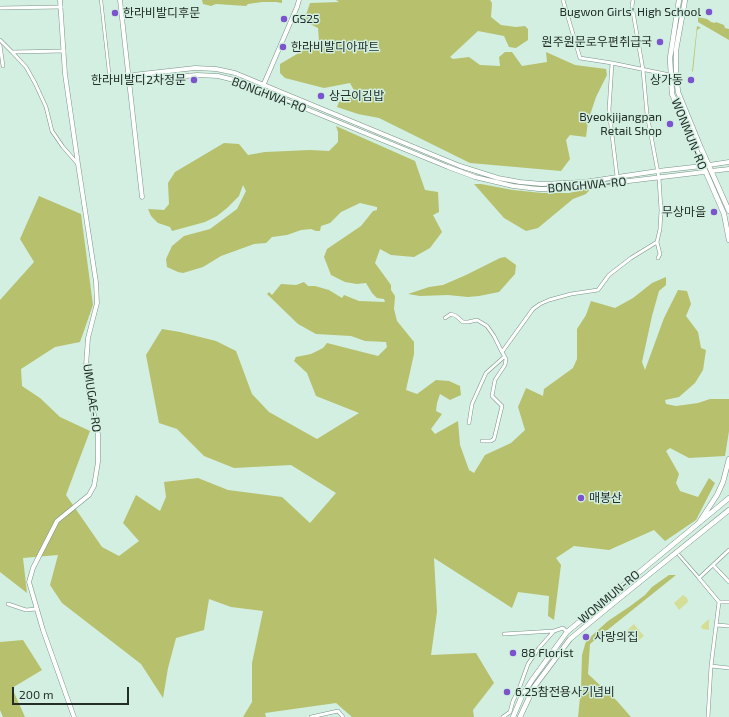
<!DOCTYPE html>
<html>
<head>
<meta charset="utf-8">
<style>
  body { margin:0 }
  #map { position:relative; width:729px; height:717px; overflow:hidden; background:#d2efe1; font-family:"Exo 2",sans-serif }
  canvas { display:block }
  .scale { position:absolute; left:12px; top:687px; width:117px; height:18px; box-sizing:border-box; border:2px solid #232e29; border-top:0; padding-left:5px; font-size:12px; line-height:14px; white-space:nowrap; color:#232e29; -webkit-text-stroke:3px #d2efe1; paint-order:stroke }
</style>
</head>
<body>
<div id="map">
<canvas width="729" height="717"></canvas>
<div class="scale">200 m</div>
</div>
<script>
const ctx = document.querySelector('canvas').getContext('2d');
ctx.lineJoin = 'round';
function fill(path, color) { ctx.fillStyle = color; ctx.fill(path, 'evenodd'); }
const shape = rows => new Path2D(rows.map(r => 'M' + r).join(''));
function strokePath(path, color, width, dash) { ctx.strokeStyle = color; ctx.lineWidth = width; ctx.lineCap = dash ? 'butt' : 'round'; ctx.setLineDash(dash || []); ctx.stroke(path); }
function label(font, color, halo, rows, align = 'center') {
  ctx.font = font + ' "Exo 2","Noto Sans KR",sans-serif'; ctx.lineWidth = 3; ctx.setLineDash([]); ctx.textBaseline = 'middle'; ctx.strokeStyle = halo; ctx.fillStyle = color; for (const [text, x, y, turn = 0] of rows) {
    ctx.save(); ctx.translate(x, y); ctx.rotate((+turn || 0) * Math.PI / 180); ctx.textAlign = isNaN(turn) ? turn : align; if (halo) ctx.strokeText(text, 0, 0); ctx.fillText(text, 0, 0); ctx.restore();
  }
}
fill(shape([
  [683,595,687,598,688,602,679,610,674,603],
  [709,619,709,630,702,629,701,626],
  [634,624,644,636,638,641,635,639,633,641,623,634]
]), '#d5de97');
fill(shape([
  [202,0,282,0,282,3,276,2,262,2,248,4,246,6,216,4,211,6,203,4],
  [336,0,490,0,492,3,491,17,501,25,516,27,525,26,528,29,528,40,516,48,509,47,504,36,478,31,450,57,453,59,469,57,480,65,500,66,499,57,505,52,512,52,522,66,547,62,546,52,575,65,606,69,607,75,596,97,588,121,586,137,570,135,566,140,570,159,561,171,470,163,379,118,358,114,337,107,339,102,353,96,355,92,350,83,324,88,285,78,280,73,280,64,319,41,318,28,304,21,310,3,339,2],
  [698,17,707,19,711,22,715,23,716,22,724,25,725,28,729,29,729,40,698,22],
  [697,26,701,28,698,29,697,31,693,71,692,72],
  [336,126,415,161,425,190,438,192,439,212,433,215,442,232,430,248,414,257,391,255,380,249,375,263,391,285,391,290,395,296,394,309,397,321,414,342,414,354,406,390,417,394,436,380,449,381,460,386,461,395,450,400,440,394,437,403,436,411,442,414,431,429,435,434,458,421,460,445,469,470,474,473,485,455,511,443,525,430,518,407,526,388,543,396,544,389,573,368,577,359,577,329,586,315,591,301,615,308,633,298,652,283,666,277,666,285,659,291,652,316,642,362,645,370,664,318,678,290,687,291,691,304,686,316,698,332,701,348,706,350,703,370,695,383,679,397,665,400,666,404,676,406,698,403,710,399,729,399,729,431,725,456,689,458,670,448,666,451,679,474,676,483,680,491,698,497,709,478,715,483,696,520,665,541,654,530,609,550,574,546,556,558,561,565,554,620,548,616,549,596,518,592,512,608,434,558,437,612,431,655,476,653,494,683,473,710,474,717,352,717,336,703,265,713,266,717,243,717,252,702,252,663,263,611,231,607,209,599,204,630,176,638,168,668,163,698,141,664,62,603,50,585,58,555,23,558,27,593,0,572,0,300,34,262,20,239,39,196,81,214,93,305,80,342,55,347,21,369,22,386,40,398,60,417,90,431,66,495,102,547,119,556,139,541,123,523,136,495,160,511,166,497,164,482,198,478,228,490,282,497,310,523,336,493,291,465,234,468,204,456,177,429,159,423,146,355,162,329,180,332,216,341,236,351,252,394,269,412,317,439,359,413,316,396,307,373,294,361,296,357,311,354,323,348,327,343,378,356,387,347,386,342,365,341,351,336,316,334,298,324,267,294,269,292,272,295,281,284,296,285,304,282,308,286,315,286,329,290,342,298,344,295,359,301,385,302,384,299,377,298,372,293,366,283,357,284,345,282,331,275,324,257,327,249,361,226,373,211,377,210,377,207,360,203,341,212,330,223,321,226,320,231,316,231,311,229,301,230,287,235,272,237,266,243,254,244,221,256,203,267,183,273,178,272,167,267,166,259,172,246,184,236,210,229,237,209,246,191,243,185,239,196,227,208,217,216,205,222,172,231,170,227,158,223,151,216,148,209,164,210,169,204,168,183,175,172,224,143,239,144,248,155,265,152,310,150,329,151,338,142,338,132],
  [474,184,481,184,513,190,542,193,569,193,591,188,586,194,573,199,538,228,526,231,504,218],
  [505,257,516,265,515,274,499,292,479,296,468,297,448,295,420,296,408,294,429,287,443,285,466,275,500,258],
  [669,575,676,575,590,644,588,674,617,701,631,717,578,717,581,688,582,655,586,641,608,621,629,607,645,595,652,587],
  [23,640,42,670,12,688,25,717,3,717,0,710,0,642]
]), '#b7c06c');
const pedestrian = shape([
  [101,0,110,81],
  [679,555,699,578]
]);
const minor = shape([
  [563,0,580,58,612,63,670,75],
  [0,8,61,7],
  [0,40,12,52,26,67,35,83,46,107,52,131,63,147,77,163],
  [0,45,3,66],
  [12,52,64,51],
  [612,63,609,110,617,176],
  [657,242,660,254,658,258],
  [445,318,451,314,456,316,463,322,468,322,477,320,487,326,494,336,502,352],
  [469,423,472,404,486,373,504,357],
  [482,441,491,441,494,439,502,406,492,396,495,380,505,365,506,359,502,352,533,309,540,304,549,300,571,294,598,290,609,275,631,258,657,242,660,229,661,210,659,178,647,114,643,70,632,6,633,0],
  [713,565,729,582],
  [719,602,729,602],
  [8,604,26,610,36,609,36,606],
  [717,625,729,626],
  [504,634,554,631],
  [711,666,729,668],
  [311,717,338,711,343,717],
  [503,717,510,712,513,701,519,689,528,664,539,648,554,631,563,628,567,632],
  [708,717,711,666,719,602,699,578,729,550]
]);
const tertiary = shape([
  [60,0,65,74,78,164,96,282,97,303,88,338,86,366,88,386,98,434,98,462,94,486,89,495,57,521,33,568,29,582,43,630,74,717],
  [120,0,142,197],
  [128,79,133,81,197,75,218,76,238,81,448,167,475,177,513,186,538,189,562,189,704,172],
  [128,79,133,75,195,68,216,69,235,73,460,166,498,178,520,182,542,184,584,182,658,171,702,166],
  [263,86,297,7,299,0],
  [709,165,729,162],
  [711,171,729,169]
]);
const secondary = shape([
  [679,0,670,58,672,94,724,214,729,240],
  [685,0,676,50,676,75,678,92,701,148,729,211],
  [700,521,717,495,723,482,729,459],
  [513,717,522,696,532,680,567,632,729,498],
  [520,717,534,687,570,639,621,597,729,510]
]);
strokePath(pedestrian, '#799487', 3.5);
strokePath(minor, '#799487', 4);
strokePath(tertiary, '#799487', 5);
strokePath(secondary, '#799487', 5.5);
strokePath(pedestrian, '#fff', 2.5);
strokePath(minor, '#fff', 3);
strokePath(tertiary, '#fff', 4);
strokePath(secondary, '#fff', 4.5);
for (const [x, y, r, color] of [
  [709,12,4,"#7b53cd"],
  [115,13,4,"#7b53cd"],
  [284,19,4,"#7b53cd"],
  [660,42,4,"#7b53cd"],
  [283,47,4,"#7b53cd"],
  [194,80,4,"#7b53cd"],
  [691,80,4,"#7b53cd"],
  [321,96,4,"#7b53cd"],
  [670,124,4,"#7b53cd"],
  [714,212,4,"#7b53cd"],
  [581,498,4,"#7b53cd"],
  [586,637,4,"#7b53cd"],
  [513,653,4,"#7b53cd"],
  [507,692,4,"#7b53cd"]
]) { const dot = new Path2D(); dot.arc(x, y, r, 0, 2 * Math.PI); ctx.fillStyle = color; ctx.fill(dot); strokePath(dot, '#d2efe1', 1.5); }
label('12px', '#232e29', '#d2efe1', [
  ["Bugwon Girls' High School",701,12,"right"],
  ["한라비발디후문",123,13],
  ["GS25",292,19],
  ["원주원문로우편취급국",652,42,"right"],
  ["한라비발디아파트",291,47],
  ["한라비발디2차정문",186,80,"right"],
  ["상가동",683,80,"right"],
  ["상근이김밥",329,96],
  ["Byeokjijangpan",662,117,"right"],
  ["Retail Shop",662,131,"right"],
  ["무상마을",706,212,"right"],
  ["매봉산",589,498],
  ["사랑의집",594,637],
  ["88 Florist",521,653],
  ["6.25참전용사기념비",515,692]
], 'left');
label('12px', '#232e29', '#d2efe1', [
  ["BONGHWA-RO",269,95,21],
  ["WONMUN-RO",689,134,68],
  ["BONGHWA-RO",587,185,-5],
  ["UMUGAE-RO",92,398,82],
  ["WONMUN-RO",609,597,-40]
]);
</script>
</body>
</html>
